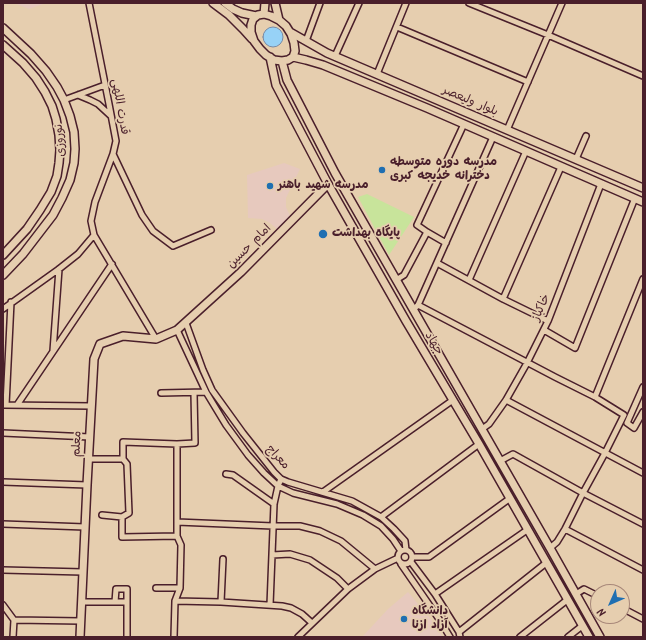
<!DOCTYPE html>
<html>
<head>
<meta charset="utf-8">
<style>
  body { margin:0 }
  #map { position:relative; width:646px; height:640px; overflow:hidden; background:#e6ceaf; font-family:Kalam,sans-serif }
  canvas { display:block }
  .frame { position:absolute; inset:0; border:4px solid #4a1f2b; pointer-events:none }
  .north { position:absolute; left:590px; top:584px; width:40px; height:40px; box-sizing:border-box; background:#e6ceaf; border:1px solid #a8887a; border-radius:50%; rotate:225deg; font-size:11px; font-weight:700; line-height:16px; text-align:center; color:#4a1f2b }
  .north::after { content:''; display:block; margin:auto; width:14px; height:18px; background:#1f6fb2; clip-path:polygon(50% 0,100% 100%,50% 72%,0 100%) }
</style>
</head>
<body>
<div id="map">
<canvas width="646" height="640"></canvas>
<div class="frame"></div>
<div class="north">N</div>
</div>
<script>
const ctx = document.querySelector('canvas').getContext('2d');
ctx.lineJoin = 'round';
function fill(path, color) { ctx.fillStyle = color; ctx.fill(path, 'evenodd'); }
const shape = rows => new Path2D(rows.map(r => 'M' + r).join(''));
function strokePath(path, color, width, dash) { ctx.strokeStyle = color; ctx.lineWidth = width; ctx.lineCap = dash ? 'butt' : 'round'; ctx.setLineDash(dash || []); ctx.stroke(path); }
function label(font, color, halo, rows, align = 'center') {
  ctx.font = font + ' Kalam,"Playpen Sans Arabic",sans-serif'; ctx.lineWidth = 3.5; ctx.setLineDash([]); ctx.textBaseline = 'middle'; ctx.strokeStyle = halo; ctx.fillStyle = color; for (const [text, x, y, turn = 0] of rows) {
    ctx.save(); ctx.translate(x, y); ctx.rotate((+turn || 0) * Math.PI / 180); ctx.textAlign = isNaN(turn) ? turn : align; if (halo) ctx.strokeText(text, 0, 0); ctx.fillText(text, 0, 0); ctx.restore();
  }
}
fill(shape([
  [14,3,46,3,29,9],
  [284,163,300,169,286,198,286,207,291,218,278,230,270,223,262,219,248,218,247,175],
  [408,592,439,629,442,637,362,637,388,609]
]), '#e7c9be');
fill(shape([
  [367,194,414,217,389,255,358,197]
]), '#c8e49b');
const water = shape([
  '263 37a10 10 0 1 1 20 0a10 10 0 1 1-20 0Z'
]);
fill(water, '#97d2f7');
strokePath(water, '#788aa5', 1);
const street = shape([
  [89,3,109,104,116,141,113,154,95,202,91,221,94,235,156,339],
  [469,3,548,35,643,76],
  [397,27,528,82],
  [306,41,320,3],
  [335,56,359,3],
  [377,74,406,3],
  [78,95,90,100,98,104,111,116],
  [64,100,105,85],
  [507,130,562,3],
  [113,154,142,215,153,231,173,246,211,230],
  [576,159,586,136],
  [446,243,427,232,417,225,464,124],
  [437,263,503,299,548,321],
  [396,280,404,275,427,232],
  [469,280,526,151],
  [503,299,561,167],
  [418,305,555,377,595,397,624,415,605,453,583,493,565,529,557,542,550,548],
  [416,307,418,305,493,137],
  [3,309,59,269,78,254,94,235],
  [186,323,203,370,212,390,243,433,274,472,281,479,288,482,352,501,381,517,394,529,405,541,406,550],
  [177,330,206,392,226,425,248,455,264,473,278,486,293,493,337,504,363,515,381,526,393,539,401,551],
  [544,330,575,348,635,198],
  [53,351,59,269],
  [643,387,627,423,634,428,643,412],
  [161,393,206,392],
  [595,397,643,279],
  [506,400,643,473],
  [4,405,91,406],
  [6,405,11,302],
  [17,405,112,264],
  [482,429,489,424,506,400,527,363,548,321,601,184],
  [3,433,90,437],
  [88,459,123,459,123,442,177,444,195,443,194,393],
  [123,459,127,464,129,513,122,517,122,537,177,536],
  [500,461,513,454,583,493,643,524],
  [226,474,233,475,274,504],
  [3,482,87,485],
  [323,492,453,400],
  [102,515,122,517],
  [381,517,479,444],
  [177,522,273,526,300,526,320,531,341,541,375,569],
  [3,524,85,527],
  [565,529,643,570],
  '398 557a7 7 0 1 1 14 0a7 7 0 1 1-14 0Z',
  [272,555,290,554,310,560,337,578,348,589],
  [413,557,429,557,509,499],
  [411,562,435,594,459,632,460,637],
  [401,564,439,619,450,637],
  [3,570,83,572],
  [156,588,180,588],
  [435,594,527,530],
  [576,594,584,589,598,596],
  [175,601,221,602,282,606,291,608,302,614,312,623],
  [82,602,127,602],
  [115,602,116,589,127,589,127,637],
  [221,602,223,559],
  [3,605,14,620,13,637],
  [270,605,274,504,278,486,281,479],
  [622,608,643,619],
  [14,620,81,621],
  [459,632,546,563],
  [174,637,175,601,180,588,181,545,177,536,177,444],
  [298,637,348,589,375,569,398,558],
  [520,637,567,600],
  [568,637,582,626]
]);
const secondary = shape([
  [213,3,229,15,243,29,252,39],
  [225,3,233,9,242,13,256,16],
  [275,3,279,20],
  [264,14,271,16,279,20,286,26,291,34,294,43,295,51,293,57,288,60,282,61,274,60,266,55,260,49,254,41,251,32,251,25,253,19,258,15,264,14],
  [264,14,265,3],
  [3,28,31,54,46,71,57,87,64,100,70,116,74,132,75,149,74,163,70,180,62,198,53,215,23,254,3,275],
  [290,32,327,53,643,188],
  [3,45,23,63,36,78,45,92,52,106,56,119,59,135,60,150,59,163,57,176,51,192,40,210,27,229,3,255],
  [270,57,276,85,328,184,406,321,479,444,589,637],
  [293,57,306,60,323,65,427,108,643,202],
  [282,61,287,80,335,173,550,548,600,637],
  [80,637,87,485,94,359,100,344,123,336,156,339,177,330,241,272,328,184]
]);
strokePath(street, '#4a1f2b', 8);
strokePath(secondary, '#4a1f2b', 10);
strokePath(street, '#e6ceaf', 5);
strokePath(secondary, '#e6ceaf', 7);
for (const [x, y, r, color] of [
  [382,170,4,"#1f6fb2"],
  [270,186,4,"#1f6fb2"],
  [323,234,5,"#1f6fb2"],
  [404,619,4,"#1f6fb2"]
]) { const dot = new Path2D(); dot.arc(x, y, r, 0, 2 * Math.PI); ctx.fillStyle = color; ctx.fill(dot); strokePath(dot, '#e6ceaf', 1.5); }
label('12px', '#4a1f2b', '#e6ceaf', [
  ["بلوار ولیعصر",470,102,23],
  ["قدرت اللهی",119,107,80],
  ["نوروزی",61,140,-95],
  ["امام حسین",250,247,-45],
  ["خاکباز",542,308,-66],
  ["جهاد",433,344,59],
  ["معلم",78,444,-87],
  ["معراج",277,458,47]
]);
label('bold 12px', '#4a1f2b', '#e6ceaf', [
  ["مدرسه دوره متوسطه",390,163],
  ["دخترانه خدیجه کبری",390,177],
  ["مدرسه شهید باهنر",278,186],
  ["پایگاه بهداشت",332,234],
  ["دانشگاه",412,612],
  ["آزاد ازنا",412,626]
], 'left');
</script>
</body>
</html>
